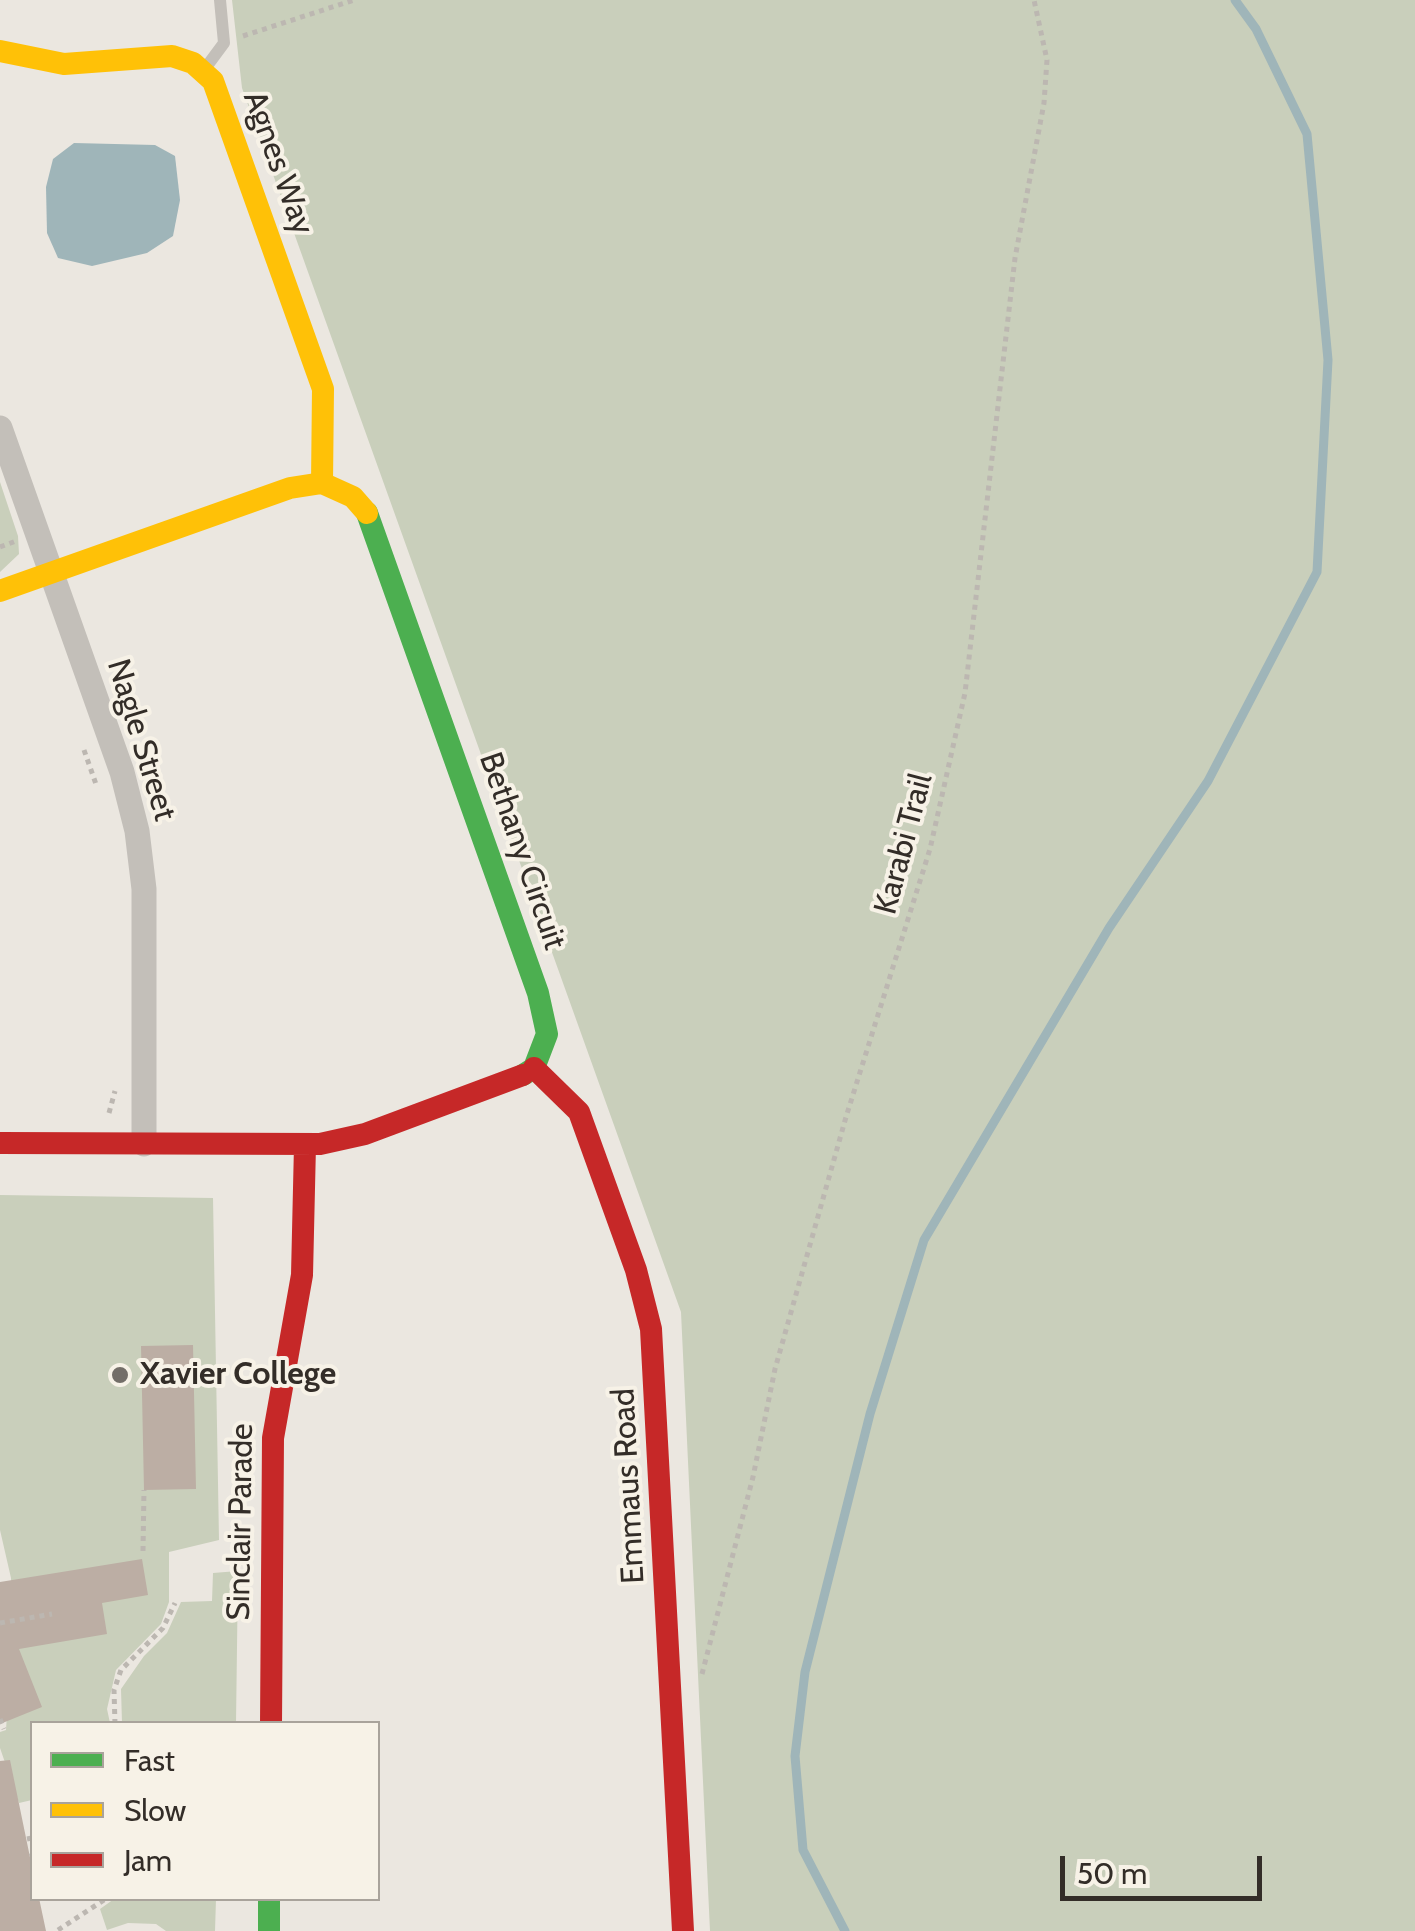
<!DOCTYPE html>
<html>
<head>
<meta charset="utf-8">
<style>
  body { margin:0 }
  #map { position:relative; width:1415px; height:1931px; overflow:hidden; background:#ebe7e0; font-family:Cabin,sans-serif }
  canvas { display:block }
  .legend { position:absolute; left:30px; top:1721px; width:350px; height:180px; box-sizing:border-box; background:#f7f2e7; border:2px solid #a9a39b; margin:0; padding:12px 18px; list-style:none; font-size:30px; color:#332d28 }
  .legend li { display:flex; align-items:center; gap:20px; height:50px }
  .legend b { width:50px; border:2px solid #a9a39b }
  .scale { position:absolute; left:1060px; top:1856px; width:202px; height:45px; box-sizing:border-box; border:5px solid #332d28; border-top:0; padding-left:12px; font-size:30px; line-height:35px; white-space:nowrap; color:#332d28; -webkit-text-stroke:8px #f7f2e7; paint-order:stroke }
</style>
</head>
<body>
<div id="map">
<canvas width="1415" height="1931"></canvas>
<ul class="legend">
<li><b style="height:12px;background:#4caf50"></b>Fast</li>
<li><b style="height:12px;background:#ffc107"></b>Slow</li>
<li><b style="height:12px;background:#c62828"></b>Jam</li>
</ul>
<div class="scale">50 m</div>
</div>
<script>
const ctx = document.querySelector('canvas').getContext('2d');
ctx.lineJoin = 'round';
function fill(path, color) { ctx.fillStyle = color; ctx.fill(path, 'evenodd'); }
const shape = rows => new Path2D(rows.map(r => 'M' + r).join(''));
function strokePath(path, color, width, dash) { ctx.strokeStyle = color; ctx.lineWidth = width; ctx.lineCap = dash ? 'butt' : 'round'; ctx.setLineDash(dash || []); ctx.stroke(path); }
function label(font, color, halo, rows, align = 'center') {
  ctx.font = font + ' Cabin,sans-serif'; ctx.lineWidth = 8; ctx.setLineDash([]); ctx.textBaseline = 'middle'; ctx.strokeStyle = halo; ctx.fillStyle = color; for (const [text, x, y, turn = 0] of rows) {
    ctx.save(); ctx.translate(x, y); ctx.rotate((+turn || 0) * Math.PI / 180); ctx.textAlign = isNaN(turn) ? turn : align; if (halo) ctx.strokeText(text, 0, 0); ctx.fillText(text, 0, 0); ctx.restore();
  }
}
fill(shape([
  [232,0,1415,0,1415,1931,710,1931,681,1312,242,88],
  [0,482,18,536,19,554,0,572],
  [0,1195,213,1198,219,1540,169,1552,169,1602,161,1624,116,1670,107,1709,110,1723,32,1724,32,1800,19,1803,0,1748,0,1732,6,1730,12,1637,11,1578,0,1530],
  [238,1571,236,1723,122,1723,121,1689,144,1656,167,1633,181,1602,212,1601,213,1573],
  [114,1899,216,1899,215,1931,166,1931,156,1924,128,1923,107,1930,100,1909]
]), '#c9cfbb');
fill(shape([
  [74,143,155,145,175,156,180,200,173,236,147,253,92,266,58,258,47,233,46,187,53,159]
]), '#9fb5b9');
strokePath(shape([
  [845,1931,803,1850,795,1756,805,1672,870,1414,924,1240,1109,928,1208,781,1317,572,1328,360,1307,134,1256,29,1235,0]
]), '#9fb5b9', 9);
fill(shape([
  [193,1345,196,1489,144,1490,141,1346],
  [142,1559,148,1595,102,1603,107,1634,19,1649,42,1707,0,1724,0,1582],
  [10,1760,32,1867,32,1898,39,1898,46,1931,0,1931,0,1761]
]), '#bcaea4');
strokePath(shape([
  [243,36,354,0],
  [0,547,16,541],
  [84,750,97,787],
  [109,1113,115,1091],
  [143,1551,144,1490],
  [0,1623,52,1614],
  [702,1674,753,1477,775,1369,846,1117,930,849,965,693,1015,258,1044,103,1047,60,1034,0],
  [0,1719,4,1729],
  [115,1724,114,1690,121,1670,163,1628,175,1603],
  [27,1839,32,1838],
  [30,1853,32,1854],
  [58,1930,107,1898]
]), '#bcb7b1', 5, [5, 5]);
strokePath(shape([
  [204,70,224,43,220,0]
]), '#c3bfb9', 12);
strokePath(shape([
  [0,428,122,772,137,831,144,889,144,1144]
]), '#c3bfb9', 25);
strokePath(shape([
  [367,513,538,993,547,1034,534,1068,523,1075],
  [269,1898,269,1931]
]), '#4caf50', 22);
strokePath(shape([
  [0,51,64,64,172,56,193,63,213,81,323,389,322,483],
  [0,591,290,488,322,483,353,497,367,513]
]), '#ffc107', 22);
strokePath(shape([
  [534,1068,579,1112,636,1270,651,1329,683,1931],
  [0,1143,320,1144,365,1134,523,1075],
  [271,1724,273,1438,302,1275,305,1145]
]), '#c62828', 22);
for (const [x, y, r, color] of [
  [120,1375,10,"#736e68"]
]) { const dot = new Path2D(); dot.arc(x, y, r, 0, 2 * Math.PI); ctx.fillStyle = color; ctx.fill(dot); strokePath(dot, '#f7f2e7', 4); }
label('32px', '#332d28', '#f7f2e7', [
  ["Agnes Way",278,163,70],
  ["Nagle Street",141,740,73],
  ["Karabi Trail",904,844,-75],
  ["Bethany Circuit",522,851,71],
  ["Emmaus Road",629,1486,-93],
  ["Sinclair Parade",241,1522,-89]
]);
label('bold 32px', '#332d28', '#f7f2e7', [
  ["Xavier College",140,1375]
], 'left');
</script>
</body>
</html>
